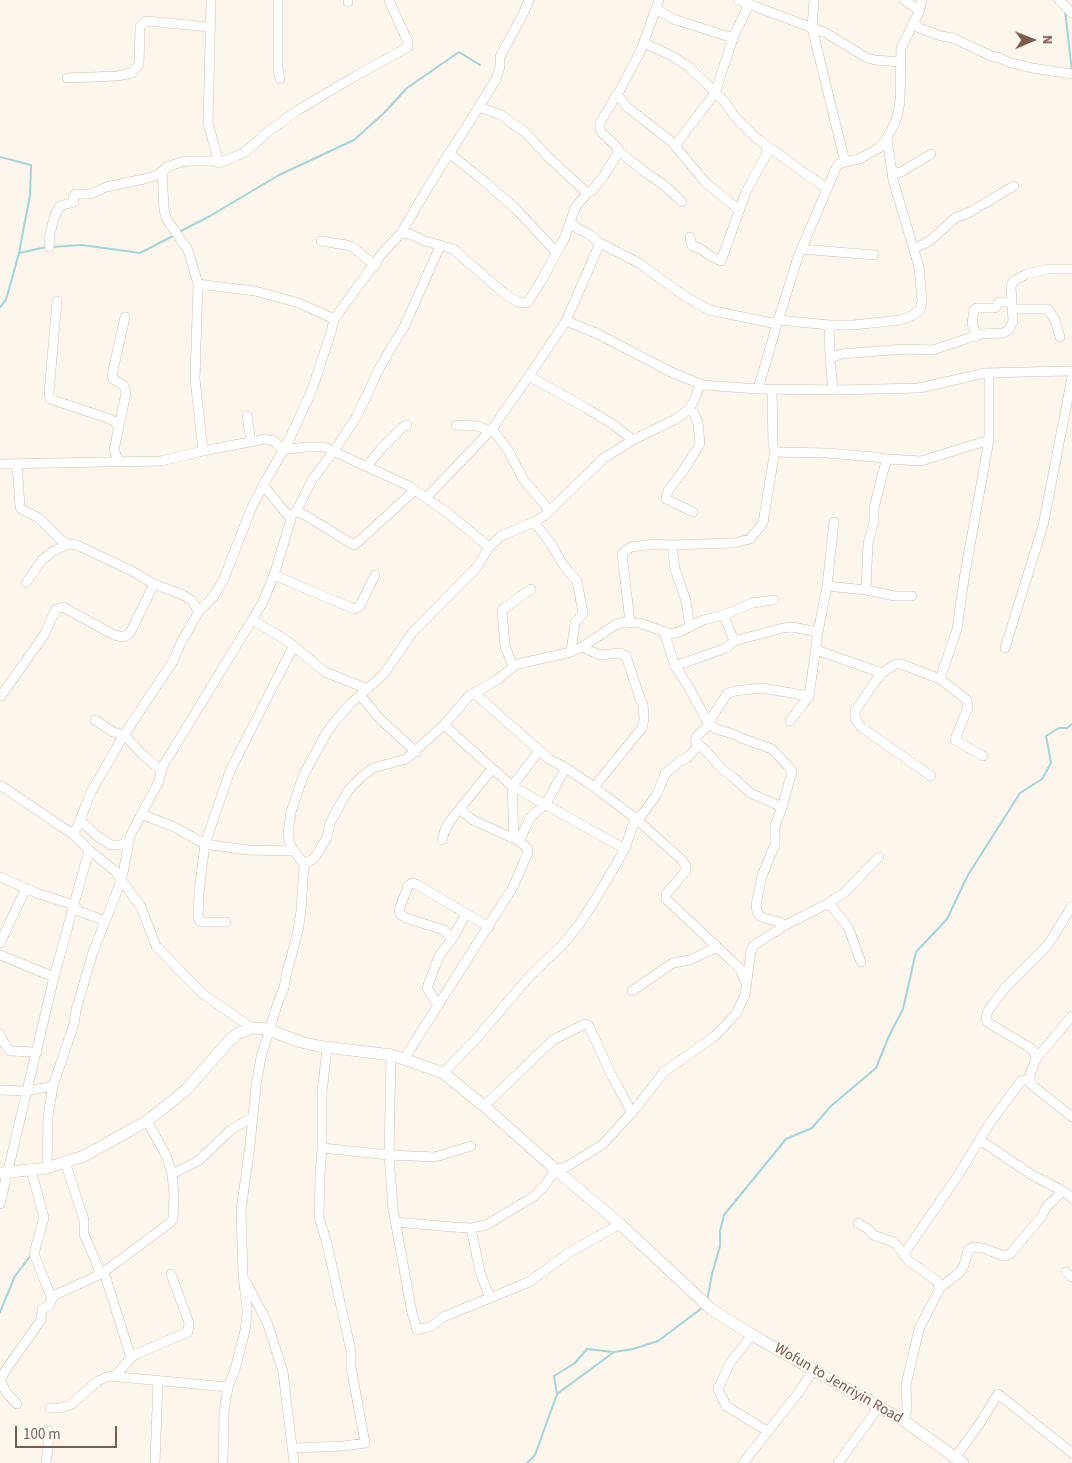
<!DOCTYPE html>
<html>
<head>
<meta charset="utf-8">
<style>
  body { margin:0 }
  #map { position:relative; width:1072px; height:1463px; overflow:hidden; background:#fdf6ec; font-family:"Source Sans 3",sans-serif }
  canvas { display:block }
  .north { position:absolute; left:1007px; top:15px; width:50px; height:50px; -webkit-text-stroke:4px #fffaf3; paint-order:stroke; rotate:89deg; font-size:14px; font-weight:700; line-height:20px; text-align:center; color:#7a5c4d }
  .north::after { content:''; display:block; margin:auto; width:18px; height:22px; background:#7a5c4d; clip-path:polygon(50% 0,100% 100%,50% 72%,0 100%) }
  .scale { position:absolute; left:15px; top:1426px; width:102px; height:22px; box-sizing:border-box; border:2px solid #7a5c4d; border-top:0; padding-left:6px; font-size:15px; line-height:18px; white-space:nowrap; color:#7a5c4d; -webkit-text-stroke:4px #fffaf3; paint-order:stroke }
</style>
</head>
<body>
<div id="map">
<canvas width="1072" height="1463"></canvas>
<div class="north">N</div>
<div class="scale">100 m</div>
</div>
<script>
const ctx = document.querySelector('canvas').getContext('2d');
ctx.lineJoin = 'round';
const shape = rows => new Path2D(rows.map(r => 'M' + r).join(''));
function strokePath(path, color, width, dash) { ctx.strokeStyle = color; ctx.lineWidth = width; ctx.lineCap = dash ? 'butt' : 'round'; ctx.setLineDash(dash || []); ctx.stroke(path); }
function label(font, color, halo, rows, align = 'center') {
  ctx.font = font + ' "Source Sans 3",sans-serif'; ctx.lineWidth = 4; ctx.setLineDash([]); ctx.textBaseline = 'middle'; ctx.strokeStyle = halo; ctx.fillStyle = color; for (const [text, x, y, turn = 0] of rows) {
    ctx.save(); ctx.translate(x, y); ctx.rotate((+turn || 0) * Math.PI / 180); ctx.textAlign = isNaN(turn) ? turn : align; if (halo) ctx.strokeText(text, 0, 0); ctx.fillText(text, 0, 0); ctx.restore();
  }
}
strokePath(shape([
  [1065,10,1072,72],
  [0,157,31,165,30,195,19,253,6,300,0,307],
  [179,232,210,216,279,175,354,140,384,113,407,88,459,52,480,65],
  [52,247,82,245,140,253,175,235],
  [19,253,47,247],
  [707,1301,712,1274,720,1246,720,1231,724,1215,786,1139,812,1128,831,1106,876,1068,889,1036,903,1009,916,952,947,919,968,875,1020,793,1042,779,1051,763,1046,736,1059,728,1067,728,1072,724],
  [0,1312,15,1276,31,1255],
  [557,1394,554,1376,575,1363,587,1349,613,1352],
  [527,1463,535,1455,557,1394,614,1352,633,1349,658,1341,702,1308]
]), '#a5d3da', 2);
const street = shape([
  [211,0,208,123,219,163],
  [278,0,278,69,280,79],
  [348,0,348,2],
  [738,0,826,33,867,58,875,60,900,62],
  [814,0,812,28,845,162],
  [904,0,919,10],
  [1059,0,1072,13],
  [656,9,673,19,733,38,749,4],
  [913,22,919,28,941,36,953,38,991,56,1000,58,1008,62,1032,68,1072,74],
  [644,43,672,56,689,67,725,102,735,117,756,138,827,189],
  [67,78,117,76,132,73,139,64,140,27,144,22,147,21,209,27],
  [617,94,627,107,672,142,705,182,739,210],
  [479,107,501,115,526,133,547,156,585,191,588,192,592,191,604,175,618,153,617,147,602,133,600,129,600,123,617,94,619,92,641,50,659,0],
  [675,146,715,93,733,38],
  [618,150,642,170,664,185,682,202],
  [449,153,484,181,516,209,556,252],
  [162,171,164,209,166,218,188,250,198,284,195,379,203,451],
  [892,174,901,172,931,154],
  [570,222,578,229,589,234,600,243,639,263,683,295,709,310,777,324],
  [401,233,410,234,422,240,453,249,506,295,518,302,525,303,528,302,543,278,565,237,575,208,588,192],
  [690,237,692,246,701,249,710,256,721,261,746,192,767,153,766,147],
  [321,241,346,245,353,247,375,266],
  [49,247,50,233,55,215,60,206,74,202,73,197,76,194,91,194,106,187,144,179,157,175,161,173,167,167,181,162,189,161,214,161,219,163,236,156,245,152,269,131,298,110,352,78,408,47,408,41,406,38,389,0],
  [801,249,874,255],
  [914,249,931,240,955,218,970,212,1014,186],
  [198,284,255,291,299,303,334,319],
  [57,301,49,393,50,399,110,419,115,422,119,429],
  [1013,309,1048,309,1055,320,1060,337],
  [778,320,829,325,853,325,901,320,913,315,920,310,922,302,919,267,893,180,887,138],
  [566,321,596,333,673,373,703,385,758,389,840,390,919,388,985,373,1067,371,1070,371,1072,373],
  [829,325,830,358,833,390],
  [977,336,972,324,974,310,977,308,994,308,996,307,999,302,1012,302],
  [830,358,841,354,905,349,933,350,981,334,1003,333,1009,330,1013,321,1011,287,1013,281,1027,274,1048,269,1072,269],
  [529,376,586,408,614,425,633,440],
  [758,389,777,324,798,257,836,168,839,164,845,162,859,159,879,148,885,141,895,123,898,113,900,100,901,48,919,12,922,0],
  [772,389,773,446,777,452,827,453,874,457,887,459,921,461,989,440],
  [689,408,695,415,698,423,700,444,683,471,668,491,666,499,693,512],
  [247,416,251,442],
  [456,425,478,426,490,431],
  [492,429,508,450,523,479,550,511],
  [119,462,114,450,126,393,124,386,113,379,112,375,125,317],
  [0,464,161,461,203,451,265,439,274,441,281,448,288,449,306,447,324,447,409,486,449,514,489,547],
  [17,464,20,506,21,509,39,518,62,541,68,544,77,545,132,571,154,584,183,595,191,600,199,611,181,643,173,661,124,735,91,792,74,835],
  [367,466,381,449,403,427,407,425],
  [427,497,492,429,529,376,566,321,600,243],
  [296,512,312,480,334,451,357,416,380,367,405,325,440,246],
  [293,514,296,512,303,514,354,545,358,542,415,490],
  [534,522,549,541,564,566,577,581,583,613,575,623,571,652],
  [672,545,675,569,686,601,690,627],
  [274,575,354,609,360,606,375,575],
  [26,583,42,560,52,552,68,544],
  [827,586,866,590,868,543,874,522,874,508,883,472,887,459],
  [866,590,895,596,912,596],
  [199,611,213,597,223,581,251,509,265,482,289,440,312,390,331,332,334,319,370,270,375,266,379,257,401,233,433,179,472,118,495,81,500,67,500,57,524,12,529,0],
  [724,615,734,641,783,628,792,627,818,632],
  [252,620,286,640,325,672,368,689],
  [630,622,622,554,631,547,655,544,672,545,734,543,750,539,763,523,775,450],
  [582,647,600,655,620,653,626,656,641,701,643,704,644,719,642,728,594,787],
  [1005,648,1043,526,1072,377],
  [816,650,882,673],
  [675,666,726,648,734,641],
  [513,667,505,646,502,610,531,589],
  [940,679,957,629,964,579,989,440,989,373],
  [474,693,549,759,566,768,594,787,635,818,682,860,686,866,686,871,666,894,666,899,732,961,740,969,746,983],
  [360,695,379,718,416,752],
  [1,696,44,635,56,609,63,607,114,635,123,637,130,633,154,584],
  [95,720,113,732,124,735,144,756,161,770],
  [790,721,809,696,818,632,827,586,834,522],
  [708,723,727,694,734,691,762,688,809,696],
  [710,724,697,736,695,741,699,745,705,750,723,770,733,777,750,793,782,807],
  [444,725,512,786,625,849],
  [931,776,861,727,856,720,855,711,877,679,882,673,896,664,901,664,940,679,967,700,968,707,955,740,983,756],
  [0,785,74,835,89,850,115,871,141,907,156,946,203,994,252,1028],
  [141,814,174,827,205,844,247,850,294,851],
  [80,820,96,835,111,845,121,845,128,842],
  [514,838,512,786,539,751],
  [442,840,445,830,450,821,492,769],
  [519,841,530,818,537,811,545,805,566,768],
  [304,864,313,859,319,851,327,837,330,823,347,792,360,778,373,768,406,759,444,725,469,696,497,680,513,667,518,664,571,652,582,647,615,625,623,622,639,623,666,632,665,635,679,632,703,620,724,615,752,603,774,600],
  [0,877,39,894,74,905,79,911,105,921],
  [829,903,848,927,861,962],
  [1072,906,1048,945,1005,988,989,1009,986,1017,987,1022,1032,1049,1035,1053,1036,1059,1030,1075,1030,1082,1033,1086,1072,1117],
  [226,922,204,922,200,921,198,918,199,892,205,844,230,771,293,647],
  [784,926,829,903,845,892,879,857],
  [452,939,444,930,406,918,400,914,399,910,408,886,412,883,416,884,489,927],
  [0,943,26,888],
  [0,955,54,977],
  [632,991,673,963,690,960,717,947],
  [438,1005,427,988,439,956,452,939,466,914],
  [0,1034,4,1043,10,1051,37,1052],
  [391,1055,389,1155,393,1209,412,1313,417,1330,432,1326,443,1317,529,1282,570,1252,620,1224],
  [404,1059,513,887,527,855,528,849,519,841,473,820,465,814,461,808],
  [1036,1059,1072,1016],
  [443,1073,476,1039,529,977,562,945,579,925,595,900,625,849,635,818,642,815,657,794,665,774,680,761,687,758,699,745],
  [0,1090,27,1091,53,1086],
  [484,1106,553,1040,585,1024,589,1026,612,1076,632,1113],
  [980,1140,1032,1175,1063,1191,1072,1198],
  [322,1148,389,1155,435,1157,471,1146],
  [65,1162,84,1220,84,1234,101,1274],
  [47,1168,48,1116,53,1086,74,1024,76,1010,93,952,116,894,123,873,130,836,158,783,163,766,263,602,274,575,291,519,263,485],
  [31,1170,44,1218,36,1246,34,1254,52,1299],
  [172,1174,198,1161,232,1129,253,1117],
  [0,1204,54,977,89,850],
  [396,1222,452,1227,471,1228,486,1225,533,1197,544,1186,556,1170,568,1166,603,1144,636,1108,664,1072,715,1036,736,1014,745,995,751,951,753,946,784,926,780,922,764,918,760,916,757,912,756,905,762,876,775,844,775,826,782,807,792,772,789,767,772,749,744,739,733,734,716,729,708,723,688,686,675,666,665,635],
  [858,1223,868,1229,873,1235,894,1242,909,1261,937,1281,940,1288,919,1329,906,1385,907,1410,904,1421],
  [471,1228,480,1272,490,1298],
  [903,1255,957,1177,988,1126,1015,1089,1021,1081,1029,1079],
  [104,1272,131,1358],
  [1066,1272,1072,1277],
  [246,1282,267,1322,283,1372,294,1463],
  [940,1288,960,1272,964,1265,968,1250,974,1247,983,1248,1004,1256,1010,1254,1042,1216,1046,1207,1063,1191],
  [752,1335,730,1363,718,1389,726,1406,767,1431],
  [116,1375,131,1358,136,1354,188,1332,189,1323,171,1274],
  [1,1382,6,1392,17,1404],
  [0,1383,5,1371,41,1320,42,1309,49,1306,52,1299,55,1295,101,1274,151,1237,171,1222,173,1219,174,1194,172,1174,166,1155,147,1121],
  [50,1408,60,1408,70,1405,98,1381,109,1376,228,1387],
  [293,1448,344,1446,365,1443,351,1367,351,1351,327,1244,319,1217,320,1175,322,1148,322,1092,327,1048],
  [955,1458,980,1423,998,1394,1072,1453],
  [46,1463,48,1448,49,1431],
  [155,1463,158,1380],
  [223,1463,224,1411,228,1387,234,1373,245,1331,247,1315,247,1308,243,1275,241,1211,250,1145,256,1086,261,1057,278,1002,284,988,287,971,291,958,298,931,301,911,304,864,294,851,290,844,288,834,291,812,303,776,327,732,338,718,350,704,384,674,412,633,477,567,489,547,501,536,534,522,544,516,604,458,633,440,674,420,688,410,694,401,700,385],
  [743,1463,799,1392,813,1370],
  [838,1463,879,1407]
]);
const secondary = shape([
  [0,1173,47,1168,84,1156,147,1121,186,1090,229,1041,237,1034,252,1028,270,1029,274,1032,301,1042,318,1046,391,1055,404,1059,443,1073,484,1106,556,1170,620,1224,711,1309,752,1335,904,1421,963,1463]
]);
strokePath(street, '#d1beb0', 10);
strokePath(secondary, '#d6c0b0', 12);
strokePath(street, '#fff', 9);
strokePath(secondary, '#fff', 11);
label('15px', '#7a5c4d', '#fffaf3', [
  ["Wofun to Jenriyin Road",838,1384,30]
]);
</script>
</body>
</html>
